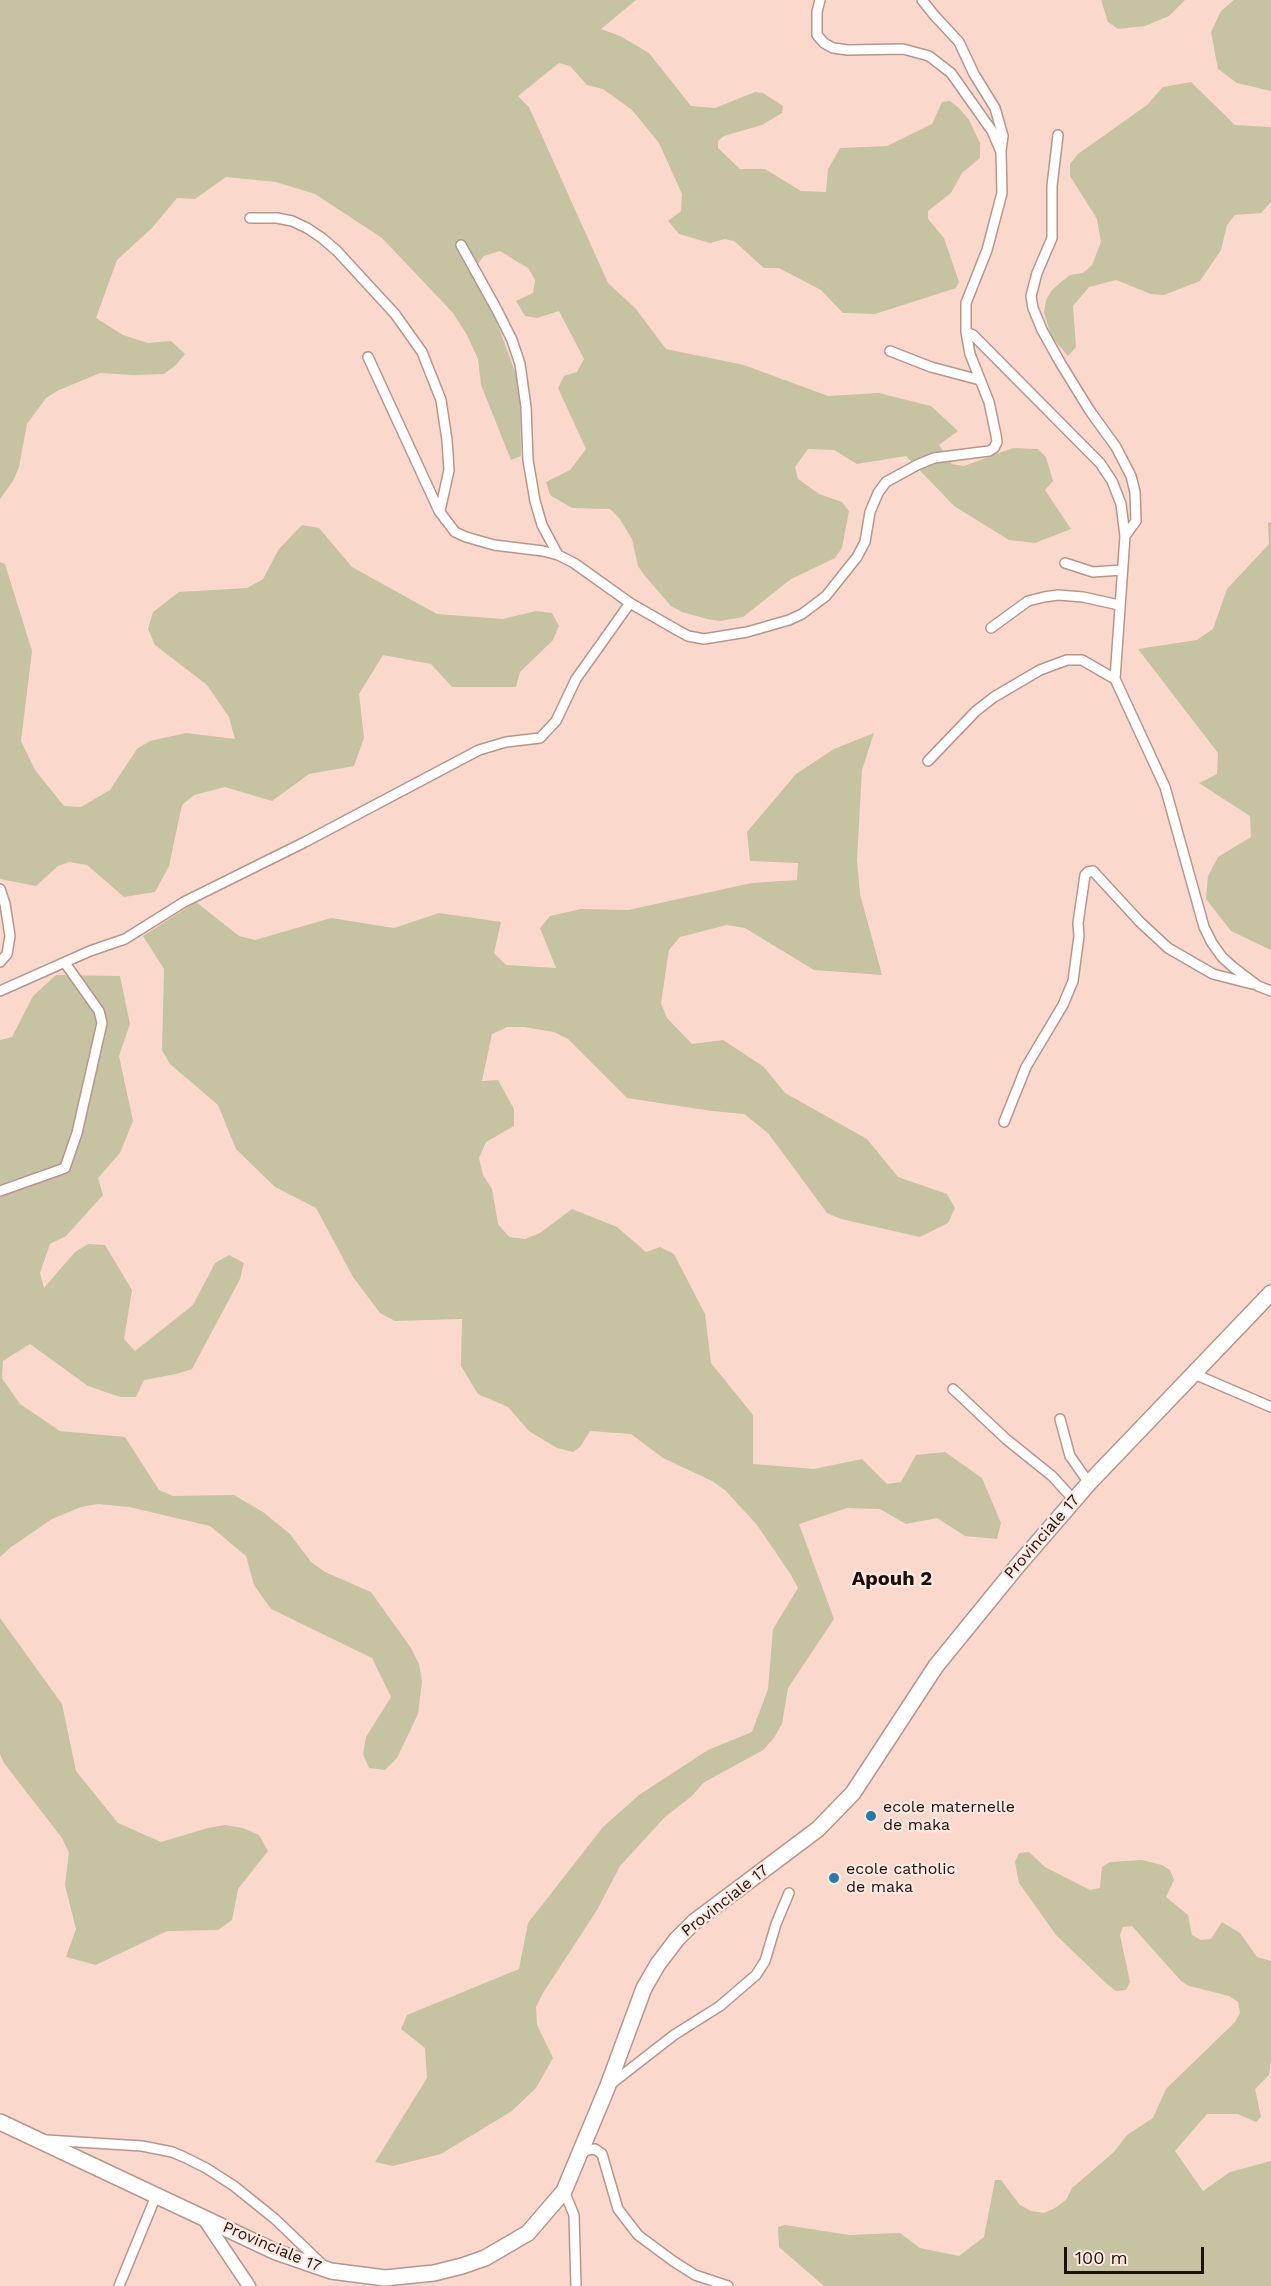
<!DOCTYPE html>
<html>
<head>
<meta charset="utf-8">
<style>
  body { margin:0 }
  #map { position:relative; width:1271px; height:2286px; overflow:hidden; background:#fbd8cc; font-family:"Work Sans",sans-serif }
  canvas { display:block }
  .scale { position:absolute; left:1064px; top:2247px; width:140px; height:27px; box-sizing:border-box; border:3px solid #1c100c; border-top:0; padding-left:8px; font-size:18px; line-height:21px; white-space:nowrap; color:#1c100c; -webkit-text-stroke:4px #fee9e1; paint-order:stroke }
</style>
</head>
<body>
<div id="map">
<canvas width="1271" height="2286"></canvas>
<div class="scale">100 m</div>
</div>
<script>
const ctx = document.querySelector('canvas').getContext('2d');
ctx.lineJoin = 'round';
function fill(path, color) { ctx.fillStyle = color; ctx.fill(path, 'evenodd'); }
const shape = rows => new Path2D(rows.map(r => 'M' + r).join(''));
function strokePath(path, color, width, dash) { ctx.strokeStyle = color; ctx.lineWidth = width; ctx.lineCap = dash ? 'butt' : 'round'; ctx.setLineDash(dash || []); ctx.stroke(path); }
function label(font, color, halo, rows, align = 'center') {
  ctx.font = font + ' "Work Sans",sans-serif'; ctx.lineWidth = 4.5; ctx.setLineDash([]); ctx.textBaseline = 'middle'; ctx.strokeStyle = halo; ctx.fillStyle = color; for (const [text, x, y, turn = 0] of rows) {
    ctx.save(); ctx.translate(x, y); ctx.rotate((+turn || 0) * Math.PI / 180); ctx.textAlign = isNaN(turn) ? turn : align; if (halo) ctx.strokeText(text, 0, 0); ctx.fillText(text, 0, 0); ctx.restore();
  }
}
fill(shape([
  [0,0,636,0,601,29,620,36,649,53,691,106,715,108,755,92,763,93,783,106,782,113,762,125,724,136,718,141,718,148,740,169,765,169,801,191,826,192,828,169,840,148,887,146,932,124,942,102,950,101,959,108,969,120,980,143,980,158,962,173,951,193,928,211,928,219,944,238,959,282,956,288,875,314,843,313,821,290,779,268,764,268,734,241,725,239,710,243,679,234,668,221,681,211,682,194,659,143,632,110,603,89,587,85,570,66,559,63,518,96,529,107,608,283,636,309,666,349,744,365,828,396,879,393,931,406,958,431,939,445,952,464,964,466,1013,448,1038,449,1046,457,1053,481,1045,490,1071,529,1035,543,1009,540,954,506,906,456,857,464,834,450,808,449,795,467,798,479,819,494,842,502,849,511,842,548,835,558,791,579,743,617,720,621,707,619,682,612,671,606,645,576,638,566,632,539,619,518,610,509,572,508,550,495,546,482,570,470,586,449,558,388,564,376,577,372,584,359,559,311,537,318,525,316,516,301,533,293,535,280,528,268,500,251,484,256,476,266,520,385,521,456,511,460,481,385,478,359,467,335,453,313,382,238,315,194,276,182,226,177,195,199,177,198,152,228,117,260,96,318,123,335,148,343,171,341,185,354,176,365,164,374,133,375,100,373,59,390,46,398,27,424,19,467,13,481,0,499],
  [1101,0,1185,0,1169,16,1145,26,1118,29,1108,22],
  [1234,0,1271,0,1271,91,1237,83,1218,69,1211,32,1221,11],
  [1191,82,1235,125,1271,127,1271,202,1261,213,1235,215,1227,225,1221,250,1200,281,1164,295,1151,294,1116,280,1089,287,1073,306,1076,347,1068,356,1051,336,1044,312,1046,300,1052,290,1061,282,1070,275,1083,273,1092,265,1101,242,1097,219,1070,176,1070,164,1078,154,1147,105,1163,87],
  [1271,522,1271,950,1231,931,1206,899,1208,876,1218,857,1251,837,1250,816,1199,783,1217,774,1218,753,1138,649,1197,640,1213,629,1227,589,1269,544,1268,523],
  [302,525,319,528,352,567,437,614,503,619,536,611,552,613,559,626,553,640,520,672,516,687,452,687,431,664,383,655,359,694,364,738,354,766,309,774,272,801,225,787,194,795,182,805,169,866,155,892,124,897,87,865,69,862,58,866,36,886,0,879,0,562,5,564,32,651,21,741,35,770,64,806,81,807,110,790,137,749,150,741,186,733,235,739,229,717,207,685,155,645,148,629,153,612,179,592,247,588,263,579,279,549],
  [874,733,862,770,857,860,860,894,882,975,814,970,745,928,727,925,680,937,669,950,661,1003,667,1018,692,1044,723,1040,764,1067,785,1093,867,1139,898,1177,947,1194,955,1208,948,1223,920,1237,841,1219,827,1213,768,1133,744,1114,712,1111,627,1098,568,1039,554,1032,524,1027,507,1027,492,1034,482,1081,498,1080,514,1109,514,1126,486,1142,479,1158,483,1175,492,1189,498,1224,509,1237,525,1239,540,1233,572,1209,617,1227,646,1252,660,1247,674,1254,705,1314,711,1363,753,1415,753,1464,814,1469,862,1459,887,1484,901,1482,916,1455,945,1452,982,1478,1001,1523,997,1539,965,1536,937,1518,906,1524,880,1509,847,1508,799,1524,834,1619,788,1688,782,1724,774,1738,763,1750,703,1783,692,1796,665,1817,620,1866,597,1910,543,1993,536,2007,537,2025,553,2058,536,2088,512,2111,441,2154,393,2166,375,2162,427,2078,425,2048,401,2029,407,2015,519,1969,528,1923,603,1827,639,1795,708,1750,752,1732,768,1689,773,1629,798,1588,791,1575,757,1525,725,1490,712,1481,663,1458,631,1434,590,1431,580,1447,573,1452,557,1448,529,1431,508,1407,478,1394,461,1366,462,1319,395,1321,380,1313,353,1277,316,1208,275,1187,236,1149,218,1105,170,1064,162,1050,164,969,143,936,196,902,239,936,255,940,331,918,394,928,439,913,501,922,494,953,506,965,556,968,540,928,550,916,581,909,628,910,752,883,797,880,798,863,750,861,747,832,796,774,834,749],
  [56,975,120,976,130,1024,119,1056,133,1121,120,1153,98,1178,103,1195,66,1236,50,1244,40,1273,44,1288,75,1252,88,1244,105,1245,132,1290,124,1339,135,1351,193,1305,215,1263,229,1255,244,1263,240,1279,192,1369,176,1374,144,1380,136,1397,120,1397,88,1386,30,1344,3,1361,2,1378,20,1404,60,1431,125,1437,159,1490,173,1496,234,1495,263,1512,290,1534,311,1562,325,1572,371,1592,411,1648,419,1664,422,1681,418,1714,397,1758,385,1770,369,1768,363,1754,366,1737,391,1697,372,1658,271,1609,254,1585,246,1556,210,1526,129,1507,98,1504,81,1507,52,1519,11,1547,0,1557,0,1040,12,1037,33,996],
  [0,1618,62,1704,76,1771,118,1823,161,1842,208,1828,225,1825,243,1828,259,1835,268,1851,238,1889,232,1920,218,1930,167,1931,96,1965,66,1957,76,1929,65,1885,69,1853,62,1838,4,1763,0,1754],
  [1029,1852,1045,1867,1090,1890,1100,1888,1102,1867,1110,1862,1142,1860,1162,1865,1170,1870,1174,1880,1166,1897,1188,1915,1192,1935,1201,1940,1211,1939,1222,1922,1240,1933,1257,1957,1271,1961,1271,2060,1269,2075,1255,2089,1261,2117,1256,2122,1238,2114,1207,2114,1175,2151,1203,2191,1230,2172,1271,2161,1271,2286,824,2286,779,2247,778,2227,785,2225,849,2235,900,2233,920,2248,959,2256,984,2237,995,2180,1001,2180,1020,2205,1031,2211,1044,2213,1055,2208,1066,2200,1072,2188,1114,2152,1127,2135,1153,2118,1166,2089,1235,2022,1240,2013,1238,2002,1229,1996,1189,1986,1181,1981,1132,1926,1123,1927,1120,1935,1130,1982,1126,1990,1116,1991,1108,1985,1056,1935,1019,1883,1015,1862,1019,1853]
]), '#c5c3a2');
const minor = shape([
  [820,0,817,12,817,35,824,43,833,48,848,50,903,49,929,56,951,73,992,131,1001,152,1002,193,987,250,966,303,966,332],
  [922,0,934,15,959,42,974,74,995,108,1003,136,1001,150],
  [1058,135,1052,186,1052,238,1037,273,1031,296,1033,308,1042,330,1061,364,1090,411,1116,447,1131,476,1135,492,1136,521,1125,536],
  [250,218,277,218,292,221,307,228,322,238,337,251,395,314,422,352,441,400,447,440,449,470,440,511],
  [461,245,497,310,512,340,520,364,526,407,528,460,535,501,542,525,558,555],
  [890,351,931,367,980,380],
  [368,357,439,511,455,532,466,537,494,545,543,551,558,555,574,563,630,603,677,630,688,636,704,639,747,632,789,620,802,614,826,596,857,557,865,542,870,512,878,493,886,482,917,465,934,458,989,451,994,448,997,442,996,435,989,402,970,354,966,332,973,335,1100,463,1112,481,1121,504,1125,536,1115,679,1165,787,1204,927,1212,943,1222,957,1233,967,1258,986,1271,991],
  [1065,563,1093,572,1122,570],
  [991,628,1028,601,1044,597,1058,595,1083,597,1119,605],
  [928,761,976,711,994,697,1040,670,1067,660,1082,660,1115,679],
  [0,889,5,904,10,936,7,954,0,962],
  [0,991,90,951,125,939,184,902,305,842,479,750,506,742,540,738,556,721,576,679,630,603],
  [1004,1122,1026,1067,1063,1005,1073,981,1079,936,1078,923,1085,875,1088,872,1093,871,1140,922,1168,948,1213,974,1252,984],
  [0,1191,65,1168,77,1133,102,1023,99,1011,65,963],
  [1192,1373,1271,1407],
  [953,1389,1006,1439,1052,1476,1074,1500],
  [1060,1419,1070,1456,1089,1483],
  [611,2084,674,2035,720,2006,756,1975,765,1961,776,1924,789,1893],
  [46,2140,142,2146,172,2152,184,2157,206,2168,234,2186,275,2219,325,2267],
  [581,2151,595,2149,602,2154,618,2209,638,2235,673,2261,695,2275,728,2286],
  [564,2191,574,2215,576,2286],
  [119,2286,156,2196]
]);
const tertiary = shape([
  [204,2219,249,2286]
]);
const primary = shape([
  [0,2122,276,2252,331,2271,385,2278,434,2273,462,2266,485,2258,528,2233,564,2191,607,2088,644,1988,658,1964,677,1939,694,1922,818,1829,853,1793,936,1666,1019,1564,1089,1483,1271,1293]
]);
strokePath(minor, '#b7968b', 12);
strokePath(tertiary, '#b7968b', 15);
strokePath(primary, '#b7968b', 18);
strokePath(minor, '#fff', 9);
strokePath(tertiary, '#fff', 12);
strokePath(primary, '#fff', 15);
for (const [x, y, r, color] of [
  [871,1816,6,"#257aaa"],
  [834,1878,6,"#257aaa"]
]) { const dot = new Path2D(); dot.arc(x, y, r, 0, 2 * Math.PI); ctx.fillStyle = color; ctx.fill(dot); strokePath(dot, '#fee9e1', 2); }
label('16px', '#1c100c', '#fee9e1', [
  ["Provinciale 17",1042,1537,-49],
  ["Provinciale 17",725,1901,-38],
  ["Provinciale 17",272,2247,23]
]);
label('16px', '#1c100c', '#fee9e1', [
  ["ecole maternelle",883,1807],
  ["de maka",883,1825],
  ["ecole catholic",846,1869],
  ["de maka",846,1887]
], 'left');
label('bold 20px', '#1c100c', '#fee9e1', [
  ["Apouh 2",892,1579]
]);
</script>
</body>
</html>
